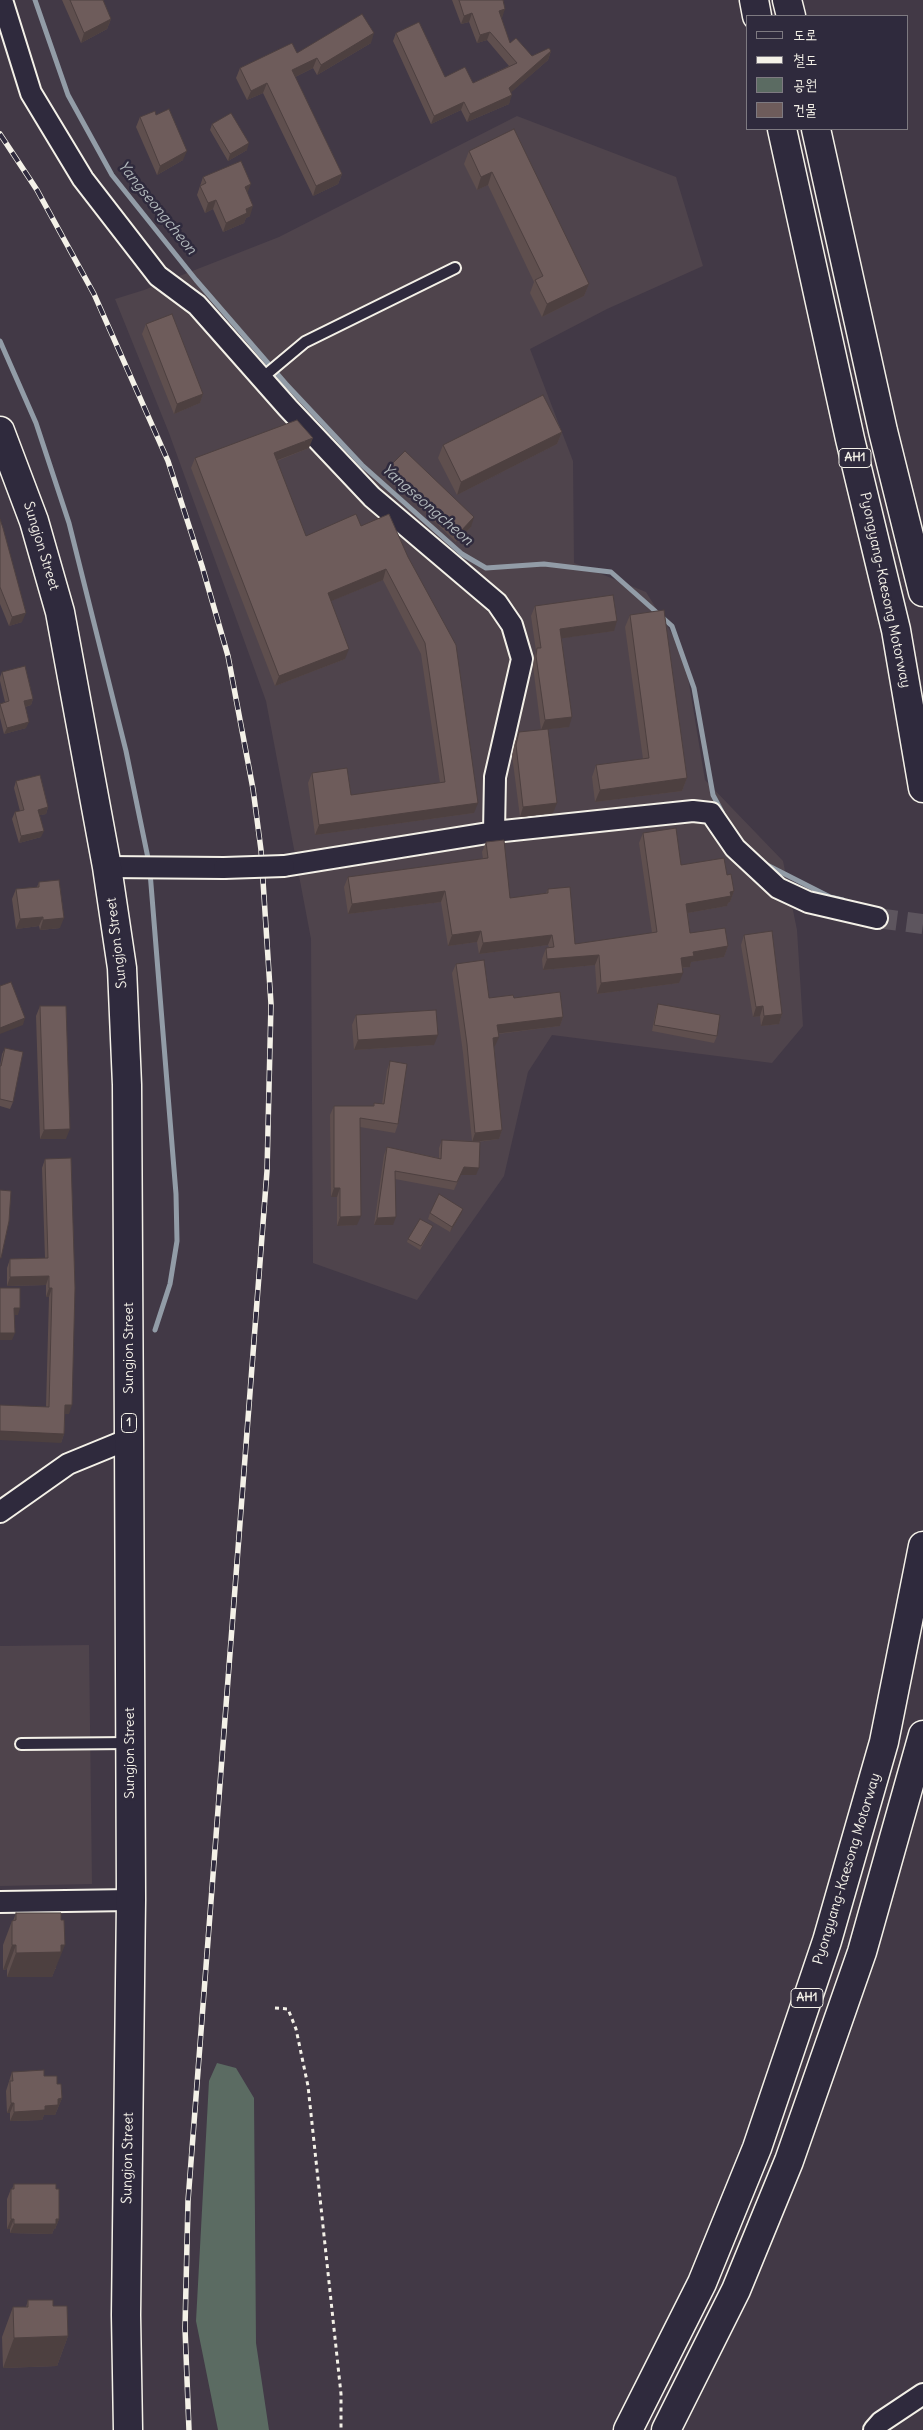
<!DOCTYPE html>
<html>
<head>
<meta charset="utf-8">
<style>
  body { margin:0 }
  #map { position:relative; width:923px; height:2430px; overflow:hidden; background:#423946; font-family:Delius,"Poor Story",sans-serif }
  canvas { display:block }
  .legend { position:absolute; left:746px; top:15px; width:162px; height:115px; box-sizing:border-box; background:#2f2a3d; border:1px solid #7e7a81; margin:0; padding:6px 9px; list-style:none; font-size:15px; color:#f4f1e8 }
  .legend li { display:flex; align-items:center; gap:10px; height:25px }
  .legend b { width:25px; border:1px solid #7e7a81 }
</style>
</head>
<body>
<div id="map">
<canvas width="923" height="2430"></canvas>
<ul class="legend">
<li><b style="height:6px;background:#2f2a3d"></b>도로</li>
<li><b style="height:6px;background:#f4f1e8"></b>철도</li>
<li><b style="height:14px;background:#5b6b62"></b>공원</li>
<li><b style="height:14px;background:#6e5c5b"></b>건물</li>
</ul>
</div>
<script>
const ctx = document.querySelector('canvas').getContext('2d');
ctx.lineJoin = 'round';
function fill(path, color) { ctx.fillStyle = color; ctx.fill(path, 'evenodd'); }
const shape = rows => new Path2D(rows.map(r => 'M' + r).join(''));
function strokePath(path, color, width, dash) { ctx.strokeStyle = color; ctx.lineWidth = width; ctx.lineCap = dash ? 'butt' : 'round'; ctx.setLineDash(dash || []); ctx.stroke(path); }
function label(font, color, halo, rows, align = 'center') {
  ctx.font = font + ' Delius,sans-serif'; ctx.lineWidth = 5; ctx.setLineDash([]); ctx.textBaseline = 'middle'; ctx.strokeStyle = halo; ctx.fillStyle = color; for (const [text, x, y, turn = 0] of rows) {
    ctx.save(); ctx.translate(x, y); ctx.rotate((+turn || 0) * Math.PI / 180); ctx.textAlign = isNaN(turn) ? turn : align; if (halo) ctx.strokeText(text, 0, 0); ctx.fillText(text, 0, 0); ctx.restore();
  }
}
fill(shape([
  [517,116,676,177,703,266,607,309,530,349,573,461,574,563,646,592,684,653,705,780,783,861,797,930,803,1026,772,1063,552,1035,528,1072,504,1176,417,1300,313,1263,311,939,266,701,169,433,115,299,144,290,279,237],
  [89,1645,92,1884,0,1886,0,1646]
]), '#4f444c');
fill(shape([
  [217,2063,236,2068,254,2098,256,2343,269,2430,218,2430,196,2321,209,2081]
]), '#5b6b62');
strokePath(shape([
  [35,0,68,95,112,175,196,280,286,384,362,465,462,554,486,568,544,564,611,572,672,626,694,688,713,795,722,812],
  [0,341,36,423,69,523,126,751,149,863],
  [765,864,830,897,843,900],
  [150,872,176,1194,177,1241,170,1284,155,1330]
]), '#929ca7', 5);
strokePath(shape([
  [877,918,923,924]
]), '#5d555e', 20, [20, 10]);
const service = shape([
  [262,378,305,342,455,268],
  [21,1744,129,1743]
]);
const minor = shape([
  [2,0,31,93,83,179,158,276,197,305,288,408,372,497,497,603,512,625,522,659,495,777,494,832],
  [284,866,494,832,693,811,711,813,735,848,778,888,808,902,877,918],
  [107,867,224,868],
  [0,1512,68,1464,129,1439],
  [0,1902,131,1900],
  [874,2430,881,2422,923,2394]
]);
const primary = shape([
  [0,431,34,521,60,612,107,867,122,968,127,1085,129,1439,131,1900,126,2315,128,2430]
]);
const motorway = shape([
  [754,0,757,16],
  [787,0,791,16],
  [782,129,850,439,896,630,923,788],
  [816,129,883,431,923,592],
  [628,2430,702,2283,757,2148,827,1941,884,1742,923,1546],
  [666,2430,736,2290,789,2161,862,1952,923,1735]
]);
strokePath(service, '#f4f1e8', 14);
strokePath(minor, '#f4f1e8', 24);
strokePath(primary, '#f4f1e8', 31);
strokePath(motorway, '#f4f1e8', 31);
strokePath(shape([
  [275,2008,288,2009,296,2029,308,2086,341,2394,341,2430]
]), '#f4f1e8', 3, [4, 4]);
strokePath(service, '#2f2a3d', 10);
strokePath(minor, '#2f2a3d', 20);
strokePath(primary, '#2f2a3d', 28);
strokePath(motorway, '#2f2a3d', 28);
const rail = shape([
  [0,134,37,190,94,294,168,461,202,566,228,656,253,789,261,850,271,1004,267,1171,188,2201,185,2328,189,2430]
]);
strokePath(rail, '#f4f1e8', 5.5);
strokePath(rail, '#2f2a3d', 4, [11]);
const minorBridge = shape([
  [224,868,284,866]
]);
strokePath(minorBridge, '#f4f1e8', 24, []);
strokePath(minorBridge, '#2f2a3d', 20);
fill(shape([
  [62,0,103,0,111,19,107,29,81,43],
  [452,0,503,0,502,18,501,18,510,43,532,56,551,51,548,60,511,92,509,104,467,122,461,110,431,124,393,41,396,33,445,77,473,83,509,66,487,40,477,43,469,22,461,24],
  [371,43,317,75,313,68,295,77,342,174,338,184,313,196,263,93,247,100,236,78,240,68,297,53],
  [156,115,183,160,157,175,136,127,140,117],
  [212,124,247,150,228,161,210,130],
  [514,129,589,284,584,296,542,317,530,293,534,282,488,185,477,190,464,164,469,151],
  [203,177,248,194,250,216,246,218,244,223,223,232,213,209,205,213,197,195],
  [146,324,203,394,200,403,174,414,142,334],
  [562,432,557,444,457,495,438,458,443,445],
  [309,448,277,461,306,536,361,526,389,514,474,813,315,835,308,783,312,773,351,795,440,783,421,654,383,580,331,601,345,659,275,686,191,468,195,458],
  [390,466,471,527,456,542,387,476],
  [0,519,22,622,9,626,0,604],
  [535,606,614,631,562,638,569,727,548,729,553,813,520,817,512,755,515,742,519,732,541,730,533,666,534,658,536,651,531,616],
  [630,615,687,778,682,791,595,802,592,777,596,765,643,759,625,627],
  [2,672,33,699,31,705,25,707,26,728,4,734,0,718,0,704,5,702,0,681,0,677],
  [16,781,48,807,46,814,40,815,41,837,19,843,12,819,15,812,20,811,14,788],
  [643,833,681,865,727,875,734,891,730,902,728,903,727,906,688,913,690,933,728,946,724,957,691,962,690,967,682,968,679,983,597,994,595,965,543,970,542,959,546,948,549,947,548,945,479,954,477,942,448,946,441,902,348,914,344,887,348,877,483,859,482,852,486,842,510,898,546,893,548,889,575,944,652,933,639,843],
  [39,882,60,928,40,930,39,926,16,929,12,899,16,889,37,887],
  [744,935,782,1014,779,1024,761,1026,760,1016,753,1017,741,945],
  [456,964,489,998,514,998,563,1017,560,1026,498,1034,495,1046,494,1046,502,1130,499,1139,477,1142,476,1175,461,1175,454,1190,395,1179,393,1225,374,1225,384,1155,387,1147,439,1158,439,1148,442,1140,472,1141,463,1053,452,973],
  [658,1004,717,1036,714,1043,652,1031,656,1010],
  [40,1006,66,1139,40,1139,36,1016],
  [356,1015,434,1045,354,1050,352,1025],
  [5,1048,13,1102,10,1109,0,1106,0,1066,2,1054],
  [390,1061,398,1124,395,1133,360,1127,357,1225,337,1226,337,1197,331,1197,330,1115,334,1106,373,1106,374,1103,382,1104,387,1070],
  [45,1159,69,1414,65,1414,64,1434,61,1443,46,1407,49,1297,46,1297,46,1285,7,1286,7,1268,10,1259,45,1258,42,1168],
  [430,1213,461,1214,450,1232,428,1219],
  [431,1230,420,1250,407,1242,408,1239],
  [16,1913,56,1969,55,1969,52,1977,7,1977,7,1969,3,1970,3,1945,12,1921,13,1921],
  [12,2072,44,2076,57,2084,62,2098,55,2115,44,2115,42,2120,10,2121,10,2113,7,2113,6,2091],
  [14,2184,59,2219,55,2229,54,2229,52,2234,10,2233,10,2229,7,2229,7,2199,11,2189,12,2189],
  [28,2300,53,2306,68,2336,57,2366,3,2368,2,2337,13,2307,26,2307]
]), '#5f4f4e');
fill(shape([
  [505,9,502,18,495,20,499,11],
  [472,13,469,22,461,24,464,16],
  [111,19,107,29,81,43,84,33],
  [490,32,487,40,477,43,480,35],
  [374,33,371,43,317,75,321,65],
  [551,51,548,60,506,97,509,88],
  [317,58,313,68,289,80,292,70],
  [267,83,263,93,247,100,251,91],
  [512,95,509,104,467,122,470,114],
  [464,102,461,110,431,124,434,116],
  [249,143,247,150,228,161,230,154],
  [187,151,183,160,157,175,160,166],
  [492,172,488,185,477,190,481,177],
  [342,174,338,184,313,196,316,186],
  [251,184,247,194,245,187],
  [216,200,213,209,205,213,208,203],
  [253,206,250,216,246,218,244,223,223,232,226,223,246,209],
  [589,284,584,296,542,317,547,304],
  [203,394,200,403,174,414,177,404],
  [562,432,557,444,457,495,461,482],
  [313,438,309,448,270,463,274,453],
  [474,517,471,527,456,542,460,532],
  [386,569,383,580,324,604,328,593],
  [26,613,22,622,9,626,12,617],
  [617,621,614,631,557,639,560,629],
  [349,649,345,659,275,686,279,676],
  [33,699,31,705,21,708,24,701],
  [572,717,569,727,541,730,545,720],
  [29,722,26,728,4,734,7,728],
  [687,778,682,791,595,802,600,790],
  [478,803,474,813,315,835,319,825],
  [557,803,553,813,520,817,523,807],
  [48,807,46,814,36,816,38,810],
  [44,831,41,837,19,843,21,836],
  [445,891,441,902,348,914,352,904],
  [734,891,730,902,728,903,727,906,682,914,686,904],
  [43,917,39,926,16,929,20,919],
  [64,918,60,928,40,930,43,920],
  [481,931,477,942,448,946,452,935],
  [552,935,548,945,479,954,483,943],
  [728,946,724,957,691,962,690,967,677,968,681,958,693,952],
  [599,955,595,965,543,970,547,959],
  [683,973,679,983,597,994,601,983],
  [763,1006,760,1016,753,1017,756,1007],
  [782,1014,779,1024,761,1026,764,1016],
  [563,1017,560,1026,494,1034,497,1025],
  [25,1018,23,1025,0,1034,0,1028],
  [438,1035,434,1045,354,1050,358,1040],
  [499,1037,495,1046,489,1047,493,1038],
  [70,1129,66,1139,40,1139,44,1130],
  [502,1130,499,1139,472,1142,475,1133],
  [464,1167,479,1168,476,1175,461,1175,454,1190],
  [334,1188,340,1188,337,1197,331,1197],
  [463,1209,461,1214,450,1232,452,1227],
  [361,1216,357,1225,337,1226,340,1217],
  [396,1217,393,1225,374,1225,377,1218],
  [49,1276,46,1285,7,1286,10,1277],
  [49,1288,52,1288,49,1297,46,1297],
  [14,1308,20,1308,18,1315,12,1315],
  [0,1333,15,1333,12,1340,0,1340],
  [65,1405,72,1405,69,1414,62,1414],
  [0,1431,64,1434,61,1443,0,1440],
  [12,1945,16,1945,7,1969,3,1970],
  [61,1945,65,1945,52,1977,7,1977,16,1953],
  [62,2098,55,2115,44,2115,42,2120,10,2121,14,2112,45,2106,58,2099],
  [11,2103,14,2103,10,2113,7,2113],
  [11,2219,14,2219,10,2229,7,2229],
  [59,2219,55,2229,54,2229,52,2234,10,2233,14,2224],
  [68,2336,57,2366,3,2368,14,2338]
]), '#4d4040');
const building = shape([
  [70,0,103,0,111,19,84,33,70,0],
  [459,0,503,0,505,9,499,11,510,43,516,38,532,56,549,48,551,51,509,88,512,95,470,114,464,102,434,116,396,33,419,22,445,77,465,67,473,83,517,63,490,32,480,35,472,13,464,16,459,0],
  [362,14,374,33,321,65,317,58,292,70,342,174,316,186,267,83,251,91,240,68,292,43,297,53,362,14],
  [169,109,187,151,160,166,140,117,155,111,156,115,169,109],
  [231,113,249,143,230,154,212,124,231,113],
  [514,129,589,284,547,304,535,280,543,276,492,172,481,177,469,151,514,129],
  [241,161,251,184,245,187,253,206,246,209,247,213,226,223,216,200,208,203,200,186,206,183,203,177,241,161],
  [172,314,203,394,177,404,146,324,172,314],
  [543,395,562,432,461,482,443,445,543,395],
  [297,420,313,438,274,453,306,536,356,514,361,526,389,514,408,557,456,645,478,803,319,825,312,773,347,768,351,795,445,782,425,643,386,569,328,593,349,649,279,676,195,458,297,420],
  [405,451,474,517,460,532,390,466,405,451],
  [0,519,3,528,26,613,12,617,0,587,0,519],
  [613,595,617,621,560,629,572,717,545,720,536,656,537,648,541,648,535,606,613,595],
  [664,610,687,778,600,790,596,765,649,758,630,615,664,610],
  [25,666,33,699,24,701,29,722,7,728,0,704,9,701,2,672,25,666],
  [548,729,557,803,523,807,516,745,519,732,548,729],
  [40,775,48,807,38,810,44,831,21,836,15,812,24,810,16,781,40,775],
  [676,828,681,865,724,858,727,875,731,874,734,891,730,892,731,896,686,904,690,933,725,928,728,946,693,952,694,956,681,958,683,973,601,983,599,955,547,959,546,948,554,947,552,935,483,943,481,931,452,935,445,891,352,904,348,877,488,858,486,842,504,840,510,898,548,893,548,889,570,887,575,944,657,932,643,833,676,828],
  [59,880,64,918,43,920,43,917,20,919,16,889,39,887,39,882,59,880],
  [772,931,782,1014,764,1016,763,1006,756,1007,744,935,772,931],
  [484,960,489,998,513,995,514,998,560,992,563,1017,497,1025,499,1037,493,1038,502,1130,475,1133,467,1044,456,964,484,960],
  [11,982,25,1018,0,1028,0,986,11,982],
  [658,1004,720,1015,717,1036,654,1025,658,1004],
  [40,1006,66,1006,70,1129,44,1130,40,1006],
  [436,1010,438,1035,358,1040,356,1015,436,1010],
  [5,1048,23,1052,13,1102,0,1099,0,1066,1,1066,5,1048],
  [390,1061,407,1064,398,1124,360,1118,361,1216,340,1217,340,1188,334,1188,334,1106,374,1106,374,1103,384,1104,390,1061],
  [442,1140,480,1142,479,1168,464,1167,457,1182,395,1171,396,1217,377,1218,387,1147,441,1159,442,1140],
  [71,1158,75,1288,72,1405,65,1405,64,1434,0,1431,0,1405,49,1407,52,1288,49,1288,49,1276,10,1277,10,1259,48,1258,45,1159,71,1158],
  [0,1190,11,1191,9,1221,1,1258,0,1258,0,1190],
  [439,1194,463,1209,452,1227,430,1213,439,1194],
  [420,1219,433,1226,421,1246,408,1239,420,1219],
  [0,1288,20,1288,20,1308,14,1308,15,1333,0,1333,0,1288],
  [16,1913,61,1913,61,1920,64,1920,65,1945,61,1945,61,1952,16,1953,16,1945,12,1945,12,1921,16,1920,16,1913],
  [44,2070,44,2076,57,2076,57,2084,61,2084,62,2098,58,2099,58,2105,45,2106,45,2110,14,2112,14,2103,11,2103,10,2081,13,2081,12,2072,44,2070],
  [14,2184,56,2184,56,2189,59,2189,59,2219,56,2219,56,2224,14,2224,14,2219,11,2219,11,2189,14,2189,14,2184],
  [28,2300,53,2300,53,2306,67,2306,68,2336,14,2338,13,2307,28,2307,28,2300]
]);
fill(building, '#6e5c5b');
strokePath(building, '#4d4040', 1);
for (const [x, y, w] of [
  [855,458,32],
  [129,1423,15],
  [807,1998,32]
]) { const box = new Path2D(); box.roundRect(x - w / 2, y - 9.5, w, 19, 4); ctx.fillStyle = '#2f2a3d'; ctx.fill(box); strokePath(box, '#f4f1e8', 1); }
label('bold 12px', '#f4f1e8', null, [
  ["AH1",855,458],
  ["1",129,1423],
  ["AH1",807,1998]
]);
label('14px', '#f4f1e8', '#2f2a3d', [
  ["Sungjon Street",41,546,73],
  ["Pyongyang-Kaesong Motorway",885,590,78],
  ["Sungjon Street",117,943,-97],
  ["Sungjon Street",129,1348,-90],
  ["Sungjon Street",130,1753,-90],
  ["Pyongyang-Kaesong Motorway",847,1869,-73],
  ["Sungjon Street",128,2158,-89]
]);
label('italic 15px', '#b2b9bc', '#2f2a3d', [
  ["Yangseongcheon",157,208,51],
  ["Yangseongcheon",427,505,41]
]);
</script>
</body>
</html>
